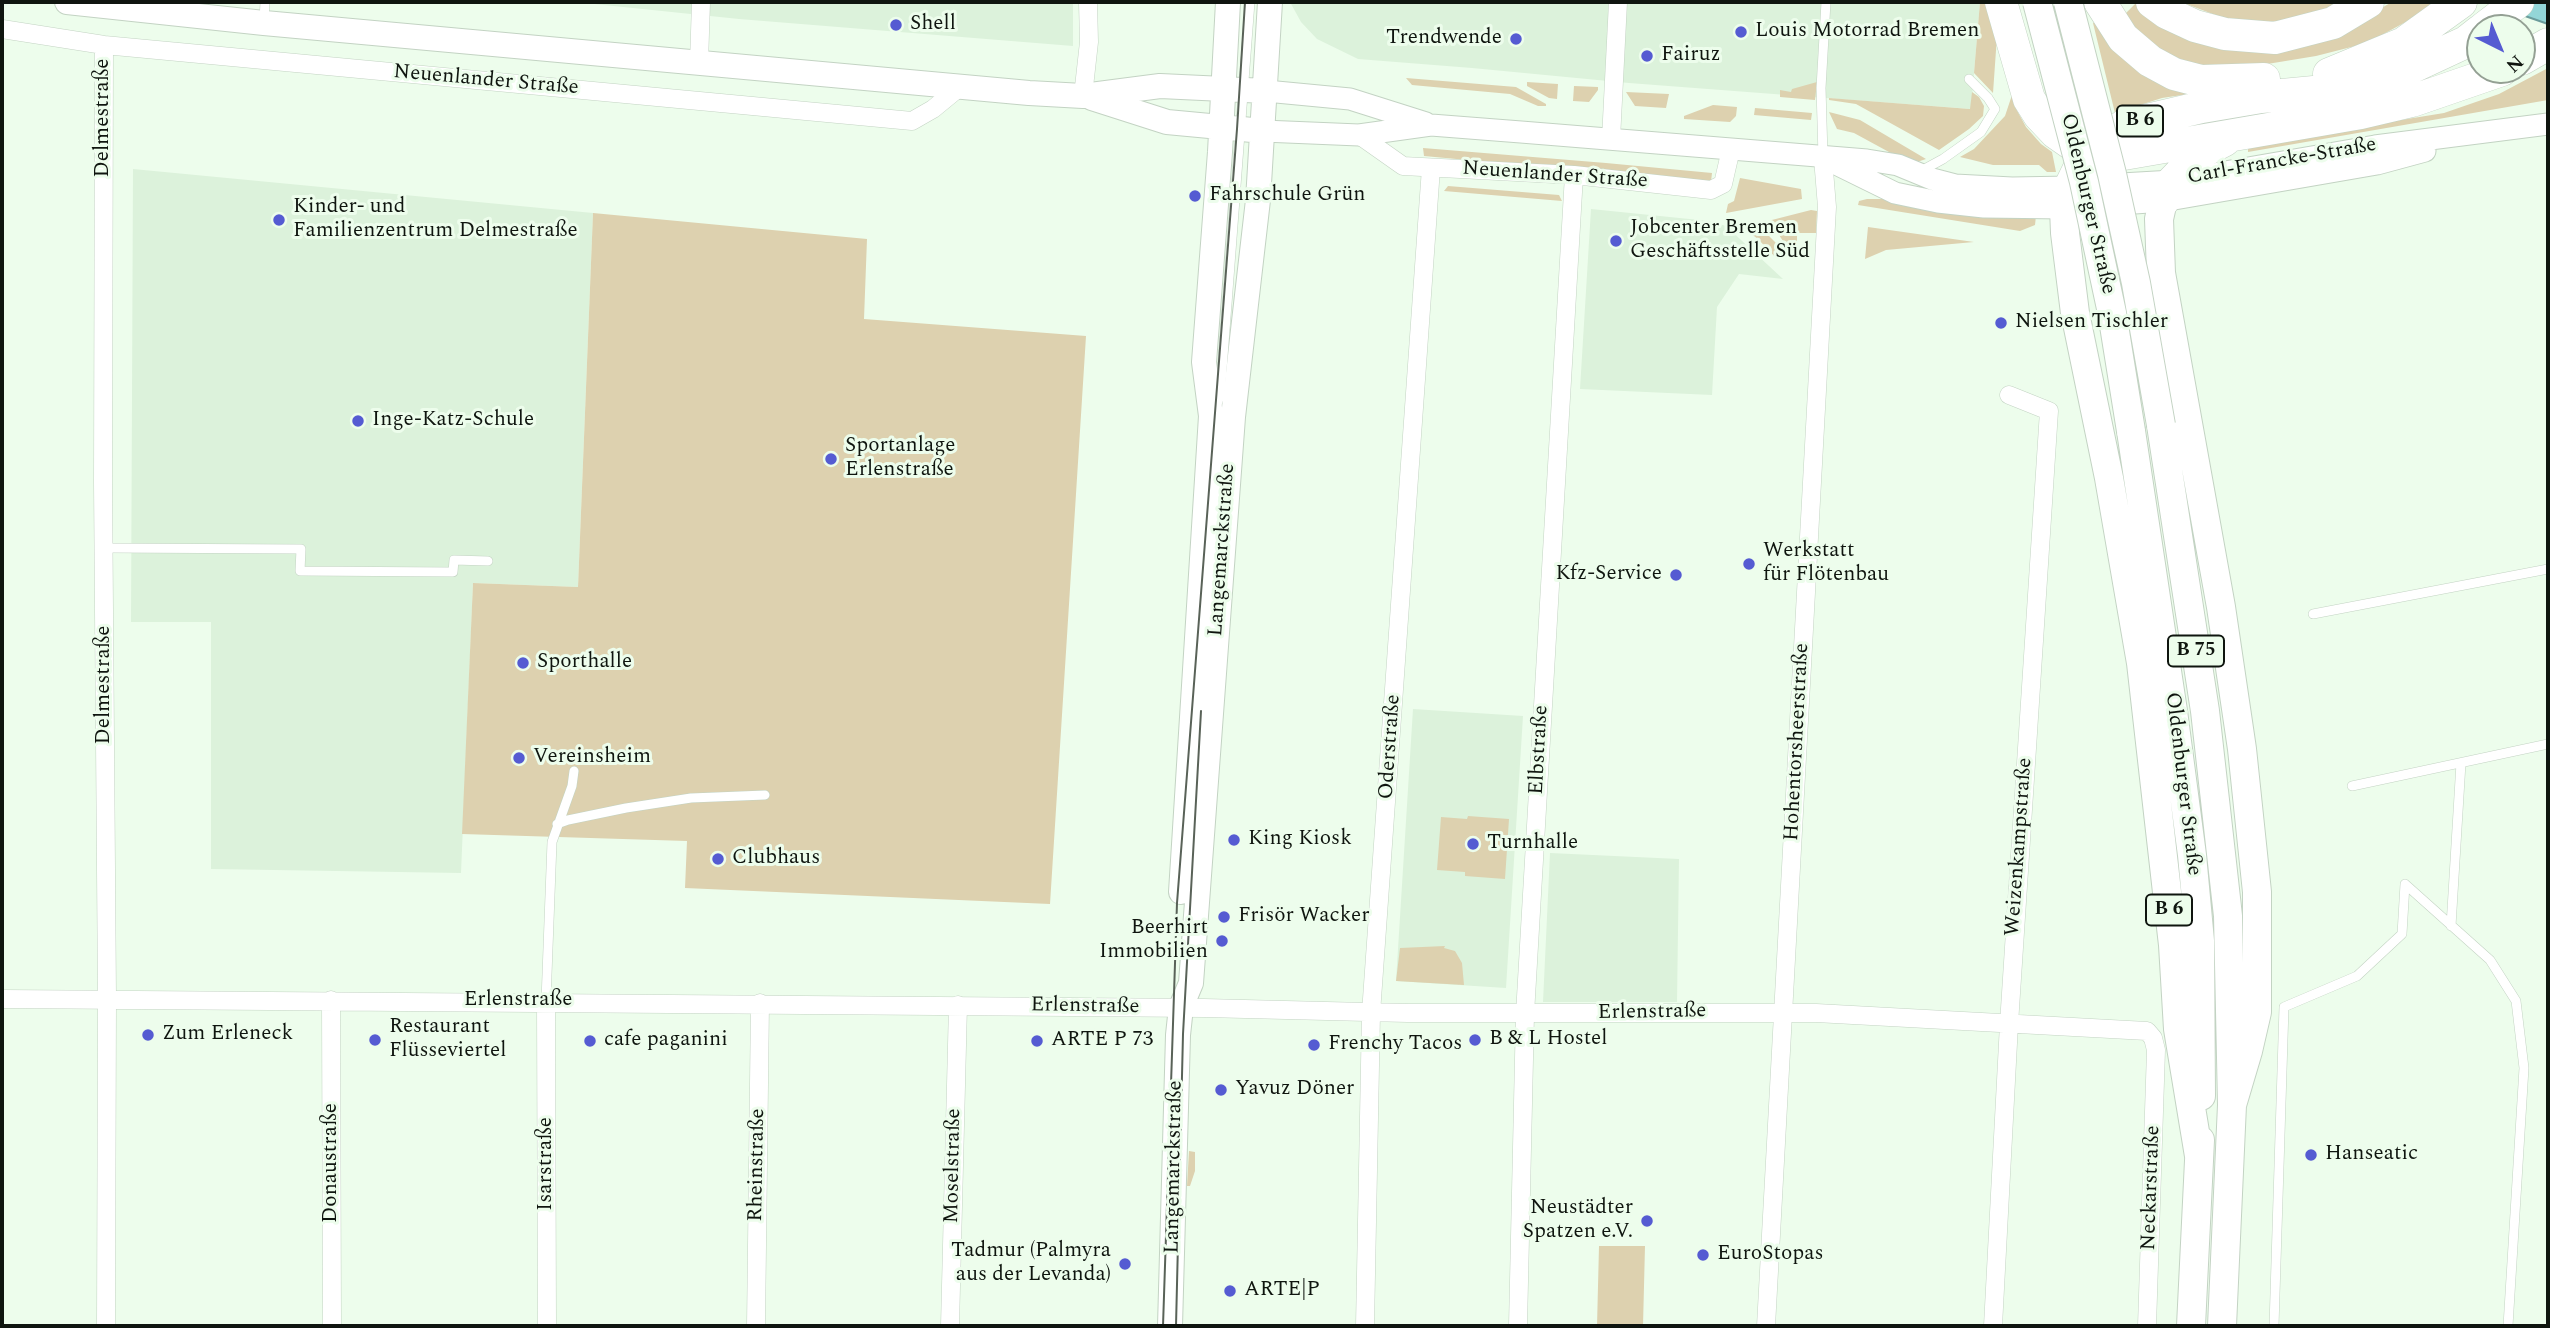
<!DOCTYPE html>
<html>
<head>
<meta charset="utf-8">
<style>
  body { margin:0 }
  #map { position:relative; width:2550px; height:1328px; overflow:hidden; background:#edfdec; font-family:Spectral,serif }
  canvas { display:block }
  .frame { position:absolute; inset:0; border:4px solid #0f150f; pointer-events:none }
  .north { position:absolute; left:2466px; top:14px; width:70px; height:70px; box-sizing:border-box; background:#edfdec; border:2px solid #94a094; border-radius:50%; rotate:137deg; font-size:19px; font-weight:700; line-height:28px; text-align:center; color:#0f150f }
  .north::after { content:''; display:block; margin:auto; width:24px; height:32px; background:#555bd2; clip-path:polygon(50% 0,100% 100%,50% 72%,0 100%) }
</style>
</head>
<body>
<div id="map">
<canvas width="2550" height="1328"></canvas>
<div class="frame"></div>
<div class="north">N</div>
</div>
<script>
const ctx = document.querySelector('canvas').getContext('2d');
ctx.lineJoin = 'round';
function fill(path, color) { ctx.fillStyle = color; ctx.fill(path, 'evenodd'); }
const shape = rows => new Path2D(rows.map(r => 'M' + r).join(''));
function strokePath(path, color, width, dash) { ctx.strokeStyle = color; ctx.lineWidth = width; ctx.lineCap = dash ? 'butt' : 'round'; ctx.setLineDash(dash || []); ctx.stroke(path); }
function label(font, color, halo, rows, align = 'center') {
  ctx.font = font + ' Spectral,serif'; ctx.lineWidth = 6; ctx.setLineDash([]); ctx.textBaseline = 'middle'; ctx.strokeStyle = halo; ctx.fillStyle = color; for (const [text, x, y, turn = 0] of rows) {
    ctx.save(); ctx.translate(x, y); ctx.rotate((+turn || 0) * Math.PI / 180); ctx.textAlign = isNaN(turn) ? turn : align; if (halo) ctx.strokeText(text, 0, 0); ctx.fillText(text, 0, 0); ctx.restore();
  }
}
fill(shape([
  [575,2,1073,2,1073,46,739,19],
  [1290,2,1980,2,1971,109,1629,83,1472,68,1358,59,1317,39,1301,22],
  [133,169,593,213,578,587,473,583,461,873,211,869,211,622,131,622],
  [1591,209,1709,221,1726,226,1783,279,1739,274,1717,307,1712,395,1580,389],
  [1413,709,1523,716,1506,988,1396,981],
  [1550,853,1679,859,1677,1002,1543,1002]
]), '#dcf2db');
fill(shape([
  [1980,2,1989,2,1997,36,1993,93,1974,73],
  [2181,2,2343,2,2333,7,2288,20,2265,22,2226,19],
  [2392,2,2435,2,2413,18,2367,43,2316,56,2255,66,2213,67,2187,62,2163,51,2142,37,2123,16,2136,3,2150,14,2343,30],
  [2099,20,2209,91,2162,98,2115,113,2093,23],
  [2548,68,2548,100,2248,152,2248,149,2278,140,2444,113,2499,94],
  [1406,78,1516,87,1546,104,1546,106,1538,106,1510,94,1412,85],
  [1527,82,1558,84,1557,99,1549,98,1527,86],
  [1817,82,1815,100,1780,97,1780,90,1791,92,1792,89],
  [1574,86,1598,87,1598,90,1589,102,1573,101],
  [1626,92,1669,94,1666,108,1635,106],
  [1972,92,1979,97,1984,106,1983,116,1969,129,1939,150,1856,104,1829,100,1829,98,1970,109],
  [2012,95,2014,105,2026,127,2041,144,2052,152,2056,172,2047,172,2039,165,1993,165,1960,157,1974,149,2005,116],
  [1713,105,1737,107,1736,116,1730,122,1684,119,1684,116],
  [1755,108,1812,113,1811,120,1754,115],
  [1829,112,1860,120,1926,159,1911,164,1854,133,1837,129],
  [1423,148,1606,163,1712,173,1711,182,1575,170,1424,156],
  [1740,178,1801,189,1802,199,1726,213,1728,204,1734,201],
  [1448,186,1559,195,1562,201,1444,191],
  [1867,199,1890,199,2036,216,2035,225,2020,231,1858,205,1859,201],
  [1811,210,1817,211,1816,233,1797,233,1797,252,1791,253,1779,235,1764,222],
  [593,213,867,239,864,319,1086,336,1050,904,685,888,687,841,462,834,473,583,578,587],
  [1756,223,1779,246,1785,255,1777,259,1758,239,1742,227],
  [1868,227,1974,242,1886,250,1865,259],
  [1468,816,1509,819,1505,879,1465,876,1465,872,1437,870,1441,817,1467,819],
  [1445,946,1444,948,1455,951,1462,963,1464,985,1396,981,1400,948],
  [1189,1151,1195,1152,1195,1171,1190,1186,1187,1186],
  [1599,1246,1645,1246,1643,1326,1597,1326]
]), '#ddd1af');
const water = shape([
  [2485,2,2548,3,2548,24,2485,2]
]);
fill(water, '#93d6d7');
strokePath(water, '#6b9c9b', 2);
const service = shape([
  [264,21,265,2],
  [1823,156,1821,88,1826,2],
  [1921,171,1943,159,1981,132,1995,109,1988,98,1969,79],
  [1217,404,1220,396,1250,2],
  [104,548,301,549,300,571,453,572,454,560,488,561],
  [2313,614,2548,569],
  [2352,786,2548,744],
  [557,824,568,820,626,808,691,798,765,795],
  [2405,884,2490,960,2516,1001,2524,1068,2508,1326],
  [2451,926,2461,763],
  [546,1001,552,842,572,786,574,771],
  [2274,1326,2284,1007,2357,976,2402,934,2405,884]
]);
const minor = shape([
  [2,29,104,45,912,121,933,109,961,86],
  [104,45,103,482,107,999,106,1326],
  [699,63,701,2],
  [1083,96,1089,42,1088,2],
  [1359,135,1403,166,1574,175,1711,190,1723,184,1731,149],
  [1611,139,1618,2],
  [2,999,1204,1008,1408,1013,1816,1013,2147,1031,2153,1038,2156,1050,2147,1326],
  [331,1000,332,1326],
  [546,1001,547,1326],
  [756,1326,760,1003],
  [950,1326,958,1005],
  [1365,1326,1371,1013,1431,168],
  [1518,1326,1525,1014,1574,175],
  [1766,1326,1827,207,1823,158],
  [1993,1326,2009,1024,2049,411,2009,395]
]);
const tertiary = shape([
  [1266,91,1350,99,1426,123],
  [1263,131,1359,135,1431,125,1521,132,1867,160,1898,165,1932,179,1955,185,2012,188,2070,187,2173,181,2375,146,2548,124],
  [1830,161,1895,193,1938,202,1984,207,2064,208,2163,201,2377,164,2425,151]
]);
const secondary = shape([
  [67,2,264,23,1029,93,1083,96,1160,86,1266,91],
  [1092,98,1167,122,1263,131],
  [1181,892,1211,416,1204,362,1220,152,1228,2],
  [1170,1326,1178,1035,1181,1007,1191,983,1233,417,1258,200,1270,2]
]);
const trunk = shape([
  [2163,201,2159,219,2161,273,2221,607,2242,749,2257,892,2257,1012,2248,1051,2232,1105],
  [2064,208,2065,233,2075,313,2109,478,2141,663,2173,945,2178,1029,2199,1156],
  [2161,425,2205,711,2228,916,2232,1105,2222,1326],
  [2131,431,2173,711,2192,855,2200,941,2201,1096],
  [2191,1326,2200,1140]
]);
const motorway = shape([
  [2001,2,2029,99,2039,115,2056,133,2086,154,2118,155,2361,113,2412,101,2502,70],
  [2100,2,2123,38,2150,61,2174,74,2201,81,2264,79],
  [2152,2,2167,13,2195,26,2225,34,2275,38,2333,23,2368,2],
  [2484,28,2518,2],
  [2522,59,2548,44],
  [2329,74,2404,43,2461,2],
  [2163,201,2173,181,2200,153,2225,140],
  [2064,208,2070,187,2086,154,2102,140,2125,125,2202,107,2261,97,2335,90,2391,77,2466,42,2480,31]
]);
strokePath(service, '#c3d3c3', 10);
strokePath(minor, '#c3d3c3', 19);
strokePath(tertiary, '#c3d3c3', 23);
strokePath(secondary, '#c3d3c3', 26);
strokePath(trunk, '#c3d3c3', 30);
strokePath(motorway, '#c3d3c3', 33);
strokePath(service, '#fff', 9);
strokePath(minor, '#fff', 18);
strokePath(tertiary, '#fff', 21);
strokePath(secondary, '#fff', 24);
strokePath(trunk, '#fff', 28);
strokePath(motorway, '#fff', 32);
strokePath(shape([
  [1163,1326,1177,903,1237,129,1245,2],
  [1176,1326,1183,1034,1201,711]
]), '#596258', 2);
const trunkBridge = shape([
  [2037,2,2084,182,2112,313,2131,431],
  [2068,2,2112,174,2136,283,2161,425]
]);
strokePath(trunkBridge, '#c3d3c3', 30, []);
strokePath(trunkBridge, '#fff', 28);
for (const [x, y, r, color] of [
  [896,25,7,"#555bd2"],
  [1741,32,7,"#555bd2"],
  [1516,39,7,"#555bd2"],
  [1647,56,7,"#555bd2"],
  [1195,196,7,"#555bd2"],
  [279,220,7,"#555bd2"],
  [1616,241,7,"#555bd2"],
  [2001,323,7,"#555bd2"],
  [358,421,7,"#555bd2"],
  [831,459,7,"#555bd2"],
  [1749,564,7,"#555bd2"],
  [1676,575,7,"#555bd2"],
  [523,663,7,"#555bd2"],
  [519,758,7,"#555bd2"],
  [1234,840,7,"#555bd2"],
  [1473,844,7,"#555bd2"],
  [718,859,7,"#555bd2"],
  [1224,917,7,"#555bd2"],
  [1222,941,7,"#555bd2"],
  [148,1035,7,"#555bd2"],
  [375,1040,7,"#555bd2"],
  [1475,1040,7,"#555bd2"],
  [590,1041,7,"#555bd2"],
  [1037,1041,7,"#555bd2"],
  [1314,1045,7,"#555bd2"],
  [1221,1090,7,"#555bd2"],
  [2311,1155,7,"#555bd2"],
  [1647,1221,7,"#555bd2"],
  [1703,1255,7,"#555bd2"],
  [1125,1264,7,"#555bd2"],
  [1230,1291,7,"#555bd2"]
]) { const dot = new Path2D(); dot.arc(x, y, r, 0, 2 * Math.PI); ctx.fillStyle = color; ctx.fill(dot); strokePath(dot, '#edfdec', 2.5); }
for (const [x, y, w] of [
  [2140,121,46],
  [2196,651,56],
  [2169,910,46]
]) { const box = new Path2D(); box.roundRect(x - w / 2, y - 15.5, w, 31, 5); ctx.fillStyle = '#edfdec'; ctx.fill(box); strokePath(box, '#0f150f', 2); }
label('bold 19px', '#0f150f', null, [
  ["B 6",2140,121],
  ["B 75",2196,651],
  ["B 6",2169,910]
]);
label('21px', '#0f150f', '#edfdec', [
  ["Shell",910,25],
  ["Louis Motorrad Bremen",1755,32],
  ["Trendwende",1502,39,"right"],
  ["Fairuz",1661,56],
  ["Fahrschule Grün",1209,196],
  ["Kinder- und",293,208],
  ["Familienzentrum Delmestraße",293,232],
  ["Jobcenter Bremen",1630,229],
  ["Geschäftsstelle Süd",1630,253],
  ["Nielsen Tischler",2015,323],
  ["Inge-Katz-Schule",372,421],
  ["Sportanlage",845,447],
  ["Erlenstraße",845,471],
  ["Werkstatt",1763,552],
  ["für Flötenbau",1763,576],
  ["Kfz-Service",1662,575,"right"],
  ["Sporthalle",537,663],
  ["Vereinsheim",533,758],
  ["King Kiosk",1248,840],
  ["Turnhalle",1487,844],
  ["Clubhaus",732,859],
  ["Frisör Wacker",1238,917],
  ["Beerhirt",1208,929,"right"],
  ["Immobilien",1208,953,"right"],
  ["Restaurant",389,1028],
  ["Flüsseviertel",389,1052],
  ["Zum Erleneck",162,1035],
  ["B & L Hostel",1489,1040],
  ["cafe paganini",604,1041],
  ["ARTE P 73",1051,1041],
  ["Frenchy Tacos",1328,1045],
  ["Yavuz Döner",1235,1090],
  ["Hanseatic",2325,1155],
  ["Neustädter",1633,1209,"right"],
  ["Spatzen e.V.",1633,1233,"right"],
  ["Tadmur (Palmyra",1111,1252,"right"],
  ["aus der Levanda)",1111,1276,"right"],
  ["EuroStopas",1717,1255],
  ["ARTE|P",1244,1291]
], 'left');
label('21px', '#0f150f', '#edfdec', [
  ["Neuenlander Straße",486,81,5],
  ["Delmestraße",104,118,-90],
  ["Carl-Francke-Straße",2282,162,-10],
  ["Neuenlander Straße",1555,176,4],
  ["Oldenburger Straße",2087,204,77],
  ["Langemarckstraße",1223,550,-86],
  ["Delmestraße",105,685,-90],
  ["Hohentorsheerstraße",1798,742,-87],
  ["Oderstraße",1391,747,-86],
  ["Elbstraße",1540,750,-87],
  ["Oldenburger Straße",2182,784,83],
  ["Weizenkampstraße",2020,847,-86],
  ["Erlenstraße",518,1001],
  ["Erlenstraße",1085,1007,1],
  ["Erlenstraße",1652,1013,-1],
  ["Donaustraße",332,1163,-90],
  ["Isarstraße",547,1164,-90],
  ["Rheinstraße",758,1165,-89],
  ["Moselstraße",954,1166,-89],
  ["Langemarckstraße",1175,1167,-89],
  ["Neckarstraße",2152,1188,-88]
]);
</script>
</body>
</html>
